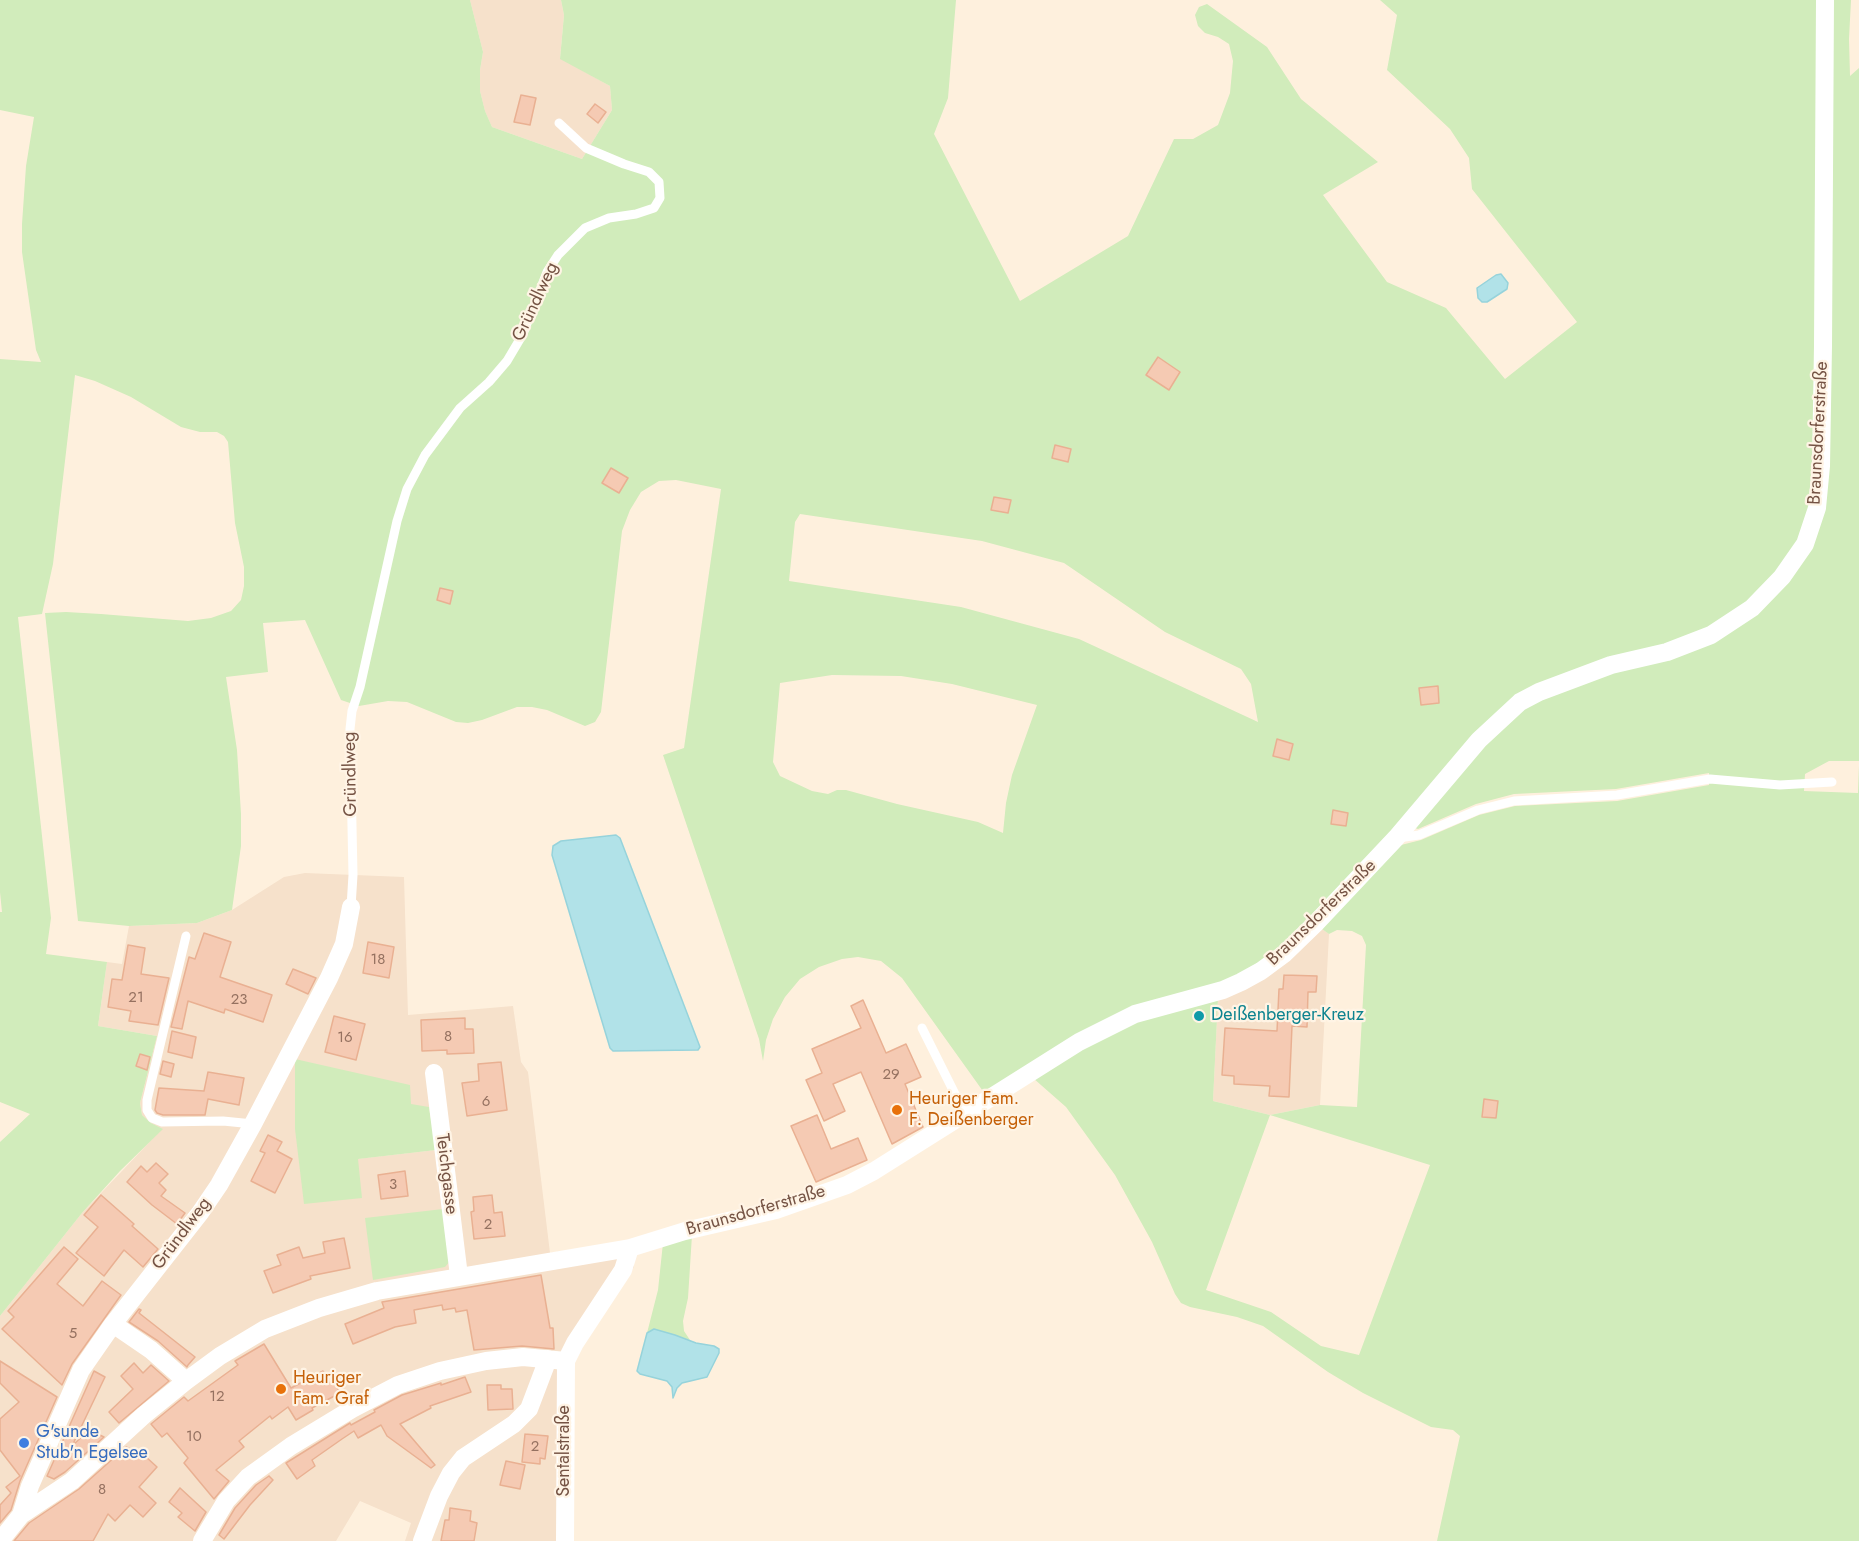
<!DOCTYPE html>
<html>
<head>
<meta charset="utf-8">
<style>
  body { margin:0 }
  canvas { display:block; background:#fef0dd }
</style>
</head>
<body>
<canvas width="1859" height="1541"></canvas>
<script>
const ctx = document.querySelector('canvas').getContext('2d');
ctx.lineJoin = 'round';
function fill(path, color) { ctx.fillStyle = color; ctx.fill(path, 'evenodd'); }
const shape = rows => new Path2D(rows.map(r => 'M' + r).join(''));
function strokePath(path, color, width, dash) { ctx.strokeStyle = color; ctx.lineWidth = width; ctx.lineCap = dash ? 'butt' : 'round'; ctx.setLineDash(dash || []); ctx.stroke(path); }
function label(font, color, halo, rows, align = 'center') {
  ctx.font = font + ' Jost,sans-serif'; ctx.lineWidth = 4.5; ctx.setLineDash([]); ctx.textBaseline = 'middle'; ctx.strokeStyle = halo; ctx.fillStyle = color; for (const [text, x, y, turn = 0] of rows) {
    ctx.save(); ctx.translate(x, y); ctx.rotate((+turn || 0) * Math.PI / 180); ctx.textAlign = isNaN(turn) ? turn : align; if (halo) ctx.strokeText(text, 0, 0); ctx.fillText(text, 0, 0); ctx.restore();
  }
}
fill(shape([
  [470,0,561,0,564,15,560,58,610,86,612,110,582,159,492,127,485,111,480,91,480,70,483,52],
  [305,873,404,877,408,1015,513,1006,521,1062,528,1072,550,1253,629,1241,634,1267,576,1353,571,1374,569,1541,405,1541,411,1523,360,1501,336,1541,0,1541,0,1316,82,1213,162,1129,151,1123,142,1115,140,1103,157,1036,98,1026,107,962,122,964,129,926,197,923,232,910,284,877],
  [429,1107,436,1150,357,1159],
  [1319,927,1329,934,1320,1105,1270,1115,1213,1101,1218,998]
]), '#f6e1cb');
fill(shape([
  [0,0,470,0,483,52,480,70,480,91,485,111,492,127,582,159,612,110,610,86,560,59,564,15,561,0,956,0,948,98,934,134,1020,301,1128,236,1174,139,1193,139,1218,125,1230,93,1233,61,1229,44,1218,37,1205,33,1198,26,1195,15,1199,7,1207,4,1267,47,1301,99,1378,162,1323,195,1387,282,1446,308,1505,379,1577,322,1472,189,1469,158,1450,129,1387,70,1397,15,1380,0,1851,0,1849,39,1850,76,1859,68,1859,761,1829,761,1805,774,1804,791,1858,793,1859,765,1859,1541,1437,1541,1460,1436,1453,1430,1431,1427,1363,1393,1328,1372,1263,1326,1237,1317,1190,1307,1181,1303,1175,1294,1152,1242,1115,1175,1066,1107,1033,1078,1082,1047,1138,1019,1218,998,1213,1101,1270,1115,1320,1105,1357,1107,1366,945,1362,936,1352,931,1337,930,1329,934,1319,927,1397,846,1421,840,1479,815,1515,806,1617,801,1709,785,1709,773,1616,789,1514,794,1476,804,1418,829,1415,828,1414,825,1485,744,1508,720,1523,707,1542,697,1568,687,1562,677,1537,686,1517,697,1500,712,1474,737,1391,835,1311,921,1280,951,1257,967,1237,977,1213,987,1133,1008,1076,1037,985,1094,902,978,881,961,858,957,842,959,819,967,800,979,785,997,773,1019,766,1040,763,1061,759,1039,663,755,684,748,721,489,676,480,659,481,641,492,630,510,622,531,601,712,595,722,585,726,547,710,532,707,517,707,482,720,468,723,456,722,407,702,388,701,359,706,341,700,305,620,263,623,268,672,226,677,237,750,241,814,241,846,232,910,197,923,129,926,78,921,45,613,66,612,101,614,188,621,211,618,231,611,241,600,244,586,244,567,235,523,228,442,224,436,217,432,200,432,181,427,131,397,95,381,75,375,53,564,42,614,18,617,51,918,46,954,107,962,98,1026,157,1036,140,1103,142,1115,151,1123,163,1129,120,1171,82,1213,0,1316,0,1142,30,1114,0,1102,0,912,2,912,0,892,0,359,41,362,36,350,22,252,22,224,26,166,34,117,0,110],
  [800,514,982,541,1064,563,1165,632,1241,669,1251,684,1258,722,1079,639,961,607,789,581,795,522],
  [832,675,901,676,952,684,1037,705,1012,775,1006,803,1003,833,978,822,897,804,846,790,837,790,828,794,812,791,780,776,773,762,780,683],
  [1270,1115,1430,1165,1359,1355,1321,1346,1271,1312,1206,1290],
  [295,1059,410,1085,411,1104,429,1107,436,1150,358,1159,362,1198,304,1204,295,1129],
  [443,1209,450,1261,445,1267,373,1280,365,1218],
  [692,1235,688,1298,683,1321,684,1331,690,1340,654,1330,647,1333,658,1290,663,1243]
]), '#d1ecbb');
const water = shape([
  [1501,274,1508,283,1507,289,1487,302,1482,302,1478,298,1477,288,1496,275,1501,274],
  [616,835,620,838,700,1047,698,1050,613,1051,610,1048,552,855,553,846,561,841,616,835],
  [654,1329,675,1335,696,1343,714,1346,719,1349,719,1353,707,1377,682,1383,677,1388,673,1398,672,1387,667,1381,640,1374,637,1371,647,1333,654,1329]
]);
fill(water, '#b1e2e8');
strokePath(water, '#96d3db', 1.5);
const building = shape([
  [521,95,536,98,530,125,514,122,521,95],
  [595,104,606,112,598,123,587,114,595,104],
  [1158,357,1180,372,1169,390,1146,375,1158,357],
  [1055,445,1071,449,1068,462,1052,458,1055,445],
  [611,468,628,478,619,493,602,483,611,468],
  [994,497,1011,500,1008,513,991,510,994,497],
  [440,588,453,591,450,604,437,600,440,588],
  [1438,686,1439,703,1421,705,1419,688,1438,686],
  [1277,739,1293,744,1289,760,1273,756,1277,739],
  [1333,810,1348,813,1346,826,1331,824,1333,810],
  [204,933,231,942,220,977,272,995,263,1022,225,1009,224,1013,188,1001,182,1029,171,1027,189,957,195,959,204,933],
  [368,942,394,947,389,978,363,973,368,942],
  [128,945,145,948,141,974,169,978,158,1025,129,1021,131,1011,108,1007,112,979,122,980,128,945],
  [293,969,316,978,308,994,286,984,293,969],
  [1284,975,1317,976,1316,992,1308,992,1307,1027,1292,1026,1289,1097,1269,1096,1270,1086,1234,1084,1234,1076,1222,1075,1225,1028,1277,1031,1279,989,1283,989,1284,975],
  [863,1000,886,1053,906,1044,921,1077,905,1084,923,1127,892,1144,861,1072,833,1084,845,1111,824,1121,806,1080,822,1073,812,1049,861,1028,851,1006,863,1000],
  [334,1016,365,1024,356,1060,325,1052,334,1016],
  [465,1018,465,1029,473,1029,474,1053,447,1054,447,1050,422,1051,421,1020,465,1018],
  [172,1031,196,1037,192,1058,168,1052,172,1031],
  [140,1054,150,1057,147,1070,136,1066,140,1054],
  [163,1061,174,1064,171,1077,160,1074,163,1061],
  [501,1062,507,1110,467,1116,462,1083,479,1081,478,1064,501,1062],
  [208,1072,244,1078,239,1105,208,1099,205,1115,163,1115,157,1113,155,1110,159,1088,204,1091,208,1072],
  [1484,1099,1498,1101,1496,1118,1482,1117,1484,1099],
  [817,1115,831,1149,858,1138,867,1160,816,1182,791,1126,817,1115],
  [268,1135,282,1142,277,1151,292,1159,275,1193,251,1181,265,1153,260,1151,268,1135],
  [156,1163,168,1174,159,1183,166,1190,161,1196,185,1213,177,1224,152,1205,127,1182,141,1166,147,1172,156,1163],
  [405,1171,408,1196,381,1199,378,1175,405,1171],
  [101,1195,134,1224,132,1226,158,1249,143,1267,124,1250,104,1276,76,1253,98,1227,84,1215,101,1195],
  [492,1195,494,1213,502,1212,505,1236,474,1239,471,1212,474,1211,473,1197,492,1195],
  [344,1238,350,1268,310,1276,311,1279,273,1293,264,1271,281,1265,277,1255,299,1247,303,1258,325,1253,323,1242,344,1238],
  [64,1247,78,1259,57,1284,83,1306,102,1281,121,1295,72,1364,62,1385,2,1329,14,1317,8,1311,64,1247],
  [541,1275,550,1328,553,1328,554,1349,522,1346,474,1350,467,1310,456,1312,455,1308,443,1310,442,1305,414,1310,416,1323,395,1327,353,1344,345,1324,384,1308,382,1302,541,1275],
  [139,1309,141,1310,139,1313,195,1357,188,1365,187,1367,158,1341,129,1322,139,1309],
  [264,1344,291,1388,323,1371,329,1383,333,1380,340,1393,312,1408,313,1410,296,1420,288,1407,272,1419,270,1416,239,1441,244,1447,216,1470,229,1481,214,1499,184,1463,188,1458,167,1433,162,1437,151,1424,184,1397,188,1401,238,1365,235,1361,264,1344],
  [0,1361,57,1397,20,1481,11,1510,0,1523,0,1505,11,1493,6,1487,20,1476,0,1450,0,1419,19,1402,0,1383,0,1361],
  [134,1363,143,1373,151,1365,169,1381,119,1423,109,1412,133,1389,121,1376,134,1363],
  [94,1371,105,1377,72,1446,89,1430,104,1437,65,1472,54,1479,47,1476,94,1371],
  [465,1377,471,1392,430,1406,431,1408,400,1424,435,1465,431,1468,387,1436,381,1425,358,1438,354,1431,342,1439,312,1460,315,1466,297,1479,286,1463,350,1423,351,1425,375,1412,374,1410,402,1395,441,1383,441,1385,465,1377],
  [487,1385,501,1385,501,1389,512,1389,513,1409,488,1410,487,1385],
  [525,1434,548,1436,545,1459,540,1458,540,1464,522,1462,525,1434],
  [126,1447,145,1456,157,1467,139,1487,156,1503,143,1517,130,1505,115,1521,108,1514,93,1541,14,1541,29,1523,79,1489,126,1447],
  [506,1461,525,1465,520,1489,500,1485,506,1461],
  [269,1476,273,1480,250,1505,224,1539,219,1535,235,1508,256,1485,269,1476],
  [180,1488,206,1512,195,1531,178,1517,182,1513,169,1502,180,1488],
  [450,1508,471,1511,470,1521,477,1523,474,1541,441,1541,445,1520,449,1520,450,1508]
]);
fill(building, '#f5cab3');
strokePath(building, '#e9b092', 1.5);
strokePath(shape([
  [1398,838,1419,835,1478,810,1514,801,1617,795,1710,779,1780,785,1832,782],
  [351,907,353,875,350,729,352,711,360,687,397,521,407,489,425,455,460,408,489,382,507,361,523,334,547,272,558,255,585,228,609,218,636,214,654,208,660,198,659,182,649,172,624,164,586,148,559,123],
  [186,936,147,1100,147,1110,152,1118,162,1122,223,1121,253,1124],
  [922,1028,965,1114]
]), '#fff', 9);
strokePath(shape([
  [434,1073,459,1276],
  [113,1324,151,1350,186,1381],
  [21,1515,30,1486,81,1370,113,1324,200,1213,219,1185,253,1124,329,978,344,944,351,907],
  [0,1541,21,1515,72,1481,144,1415,186,1381,220,1356,265,1329,319,1308,377,1291,630,1248,685,1231,776,1210,847,1185,874,1171,1079,1042,1135,1014,1223,990,1241,982,1261,971,1284,954,1315,924,1396,838,1479,740,1520,702,1539,692,1611,665,1667,652,1711,635,1752,608,1782,577,1805,544,1817,508,1821,466,1823,346,1825,0],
  [202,1541,226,1501,248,1477,291,1446,352,1409,398,1385,440,1371,486,1361,523,1357,566,1361],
  [422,1541,439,1496,451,1473,463,1458,514,1424,529,1409,548,1359],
  [565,1541,566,1361,575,1343,623,1270,630,1248]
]), '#fff', 18);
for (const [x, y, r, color] of [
  [1199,1016,6,"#0f9aa8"],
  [897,1110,6,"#e8710a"],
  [281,1389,6,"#e8710a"],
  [24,1443,6,"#3f7fe0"]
]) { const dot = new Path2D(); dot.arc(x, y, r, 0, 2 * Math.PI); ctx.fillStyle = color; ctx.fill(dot); strokePath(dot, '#fff4e5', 2); }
label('15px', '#957160', null, [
  ["18",378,960],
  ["21",136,998],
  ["23",239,1000],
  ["8",448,1037],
  ["16",345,1038],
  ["29",891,1075],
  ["6",486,1102],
  ["3",393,1185],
  ["2",488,1225],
  ["5",73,1334],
  ["12",217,1397],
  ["10",194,1437],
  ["2",535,1447],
  ["8",102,1490]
]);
label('18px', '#755344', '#fff4e5', [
  ["Gründlweg",536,302,-65],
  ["Braunsdorferstraße",1819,433,-87],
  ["Gründlweg",351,774,-91],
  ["Braunsdorferstraße",1322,913,-44],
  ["Teichgasse",446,1174,83],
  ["Braunsdorferstraße",756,1211,-16],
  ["Gründlweg",182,1234,-53],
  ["Sentalstraße",565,1451,-90]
]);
label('18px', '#0d838f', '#fff4e5', [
  ["Deißenberger-Kreuz",1211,1016]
], 'left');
label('18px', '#c56008', '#fff4e5', [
  ["Heuriger Fam.",909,1100],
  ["F. Deißenberger",909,1121],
  ["Heuriger",293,1379],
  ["Fam. Graf",293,1400]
], 'left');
label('18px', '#366cbe', '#fff4e5', [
  ["G'sunde",36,1433],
  ["Stub'n Egelsee",36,1454]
], 'left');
</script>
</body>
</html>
